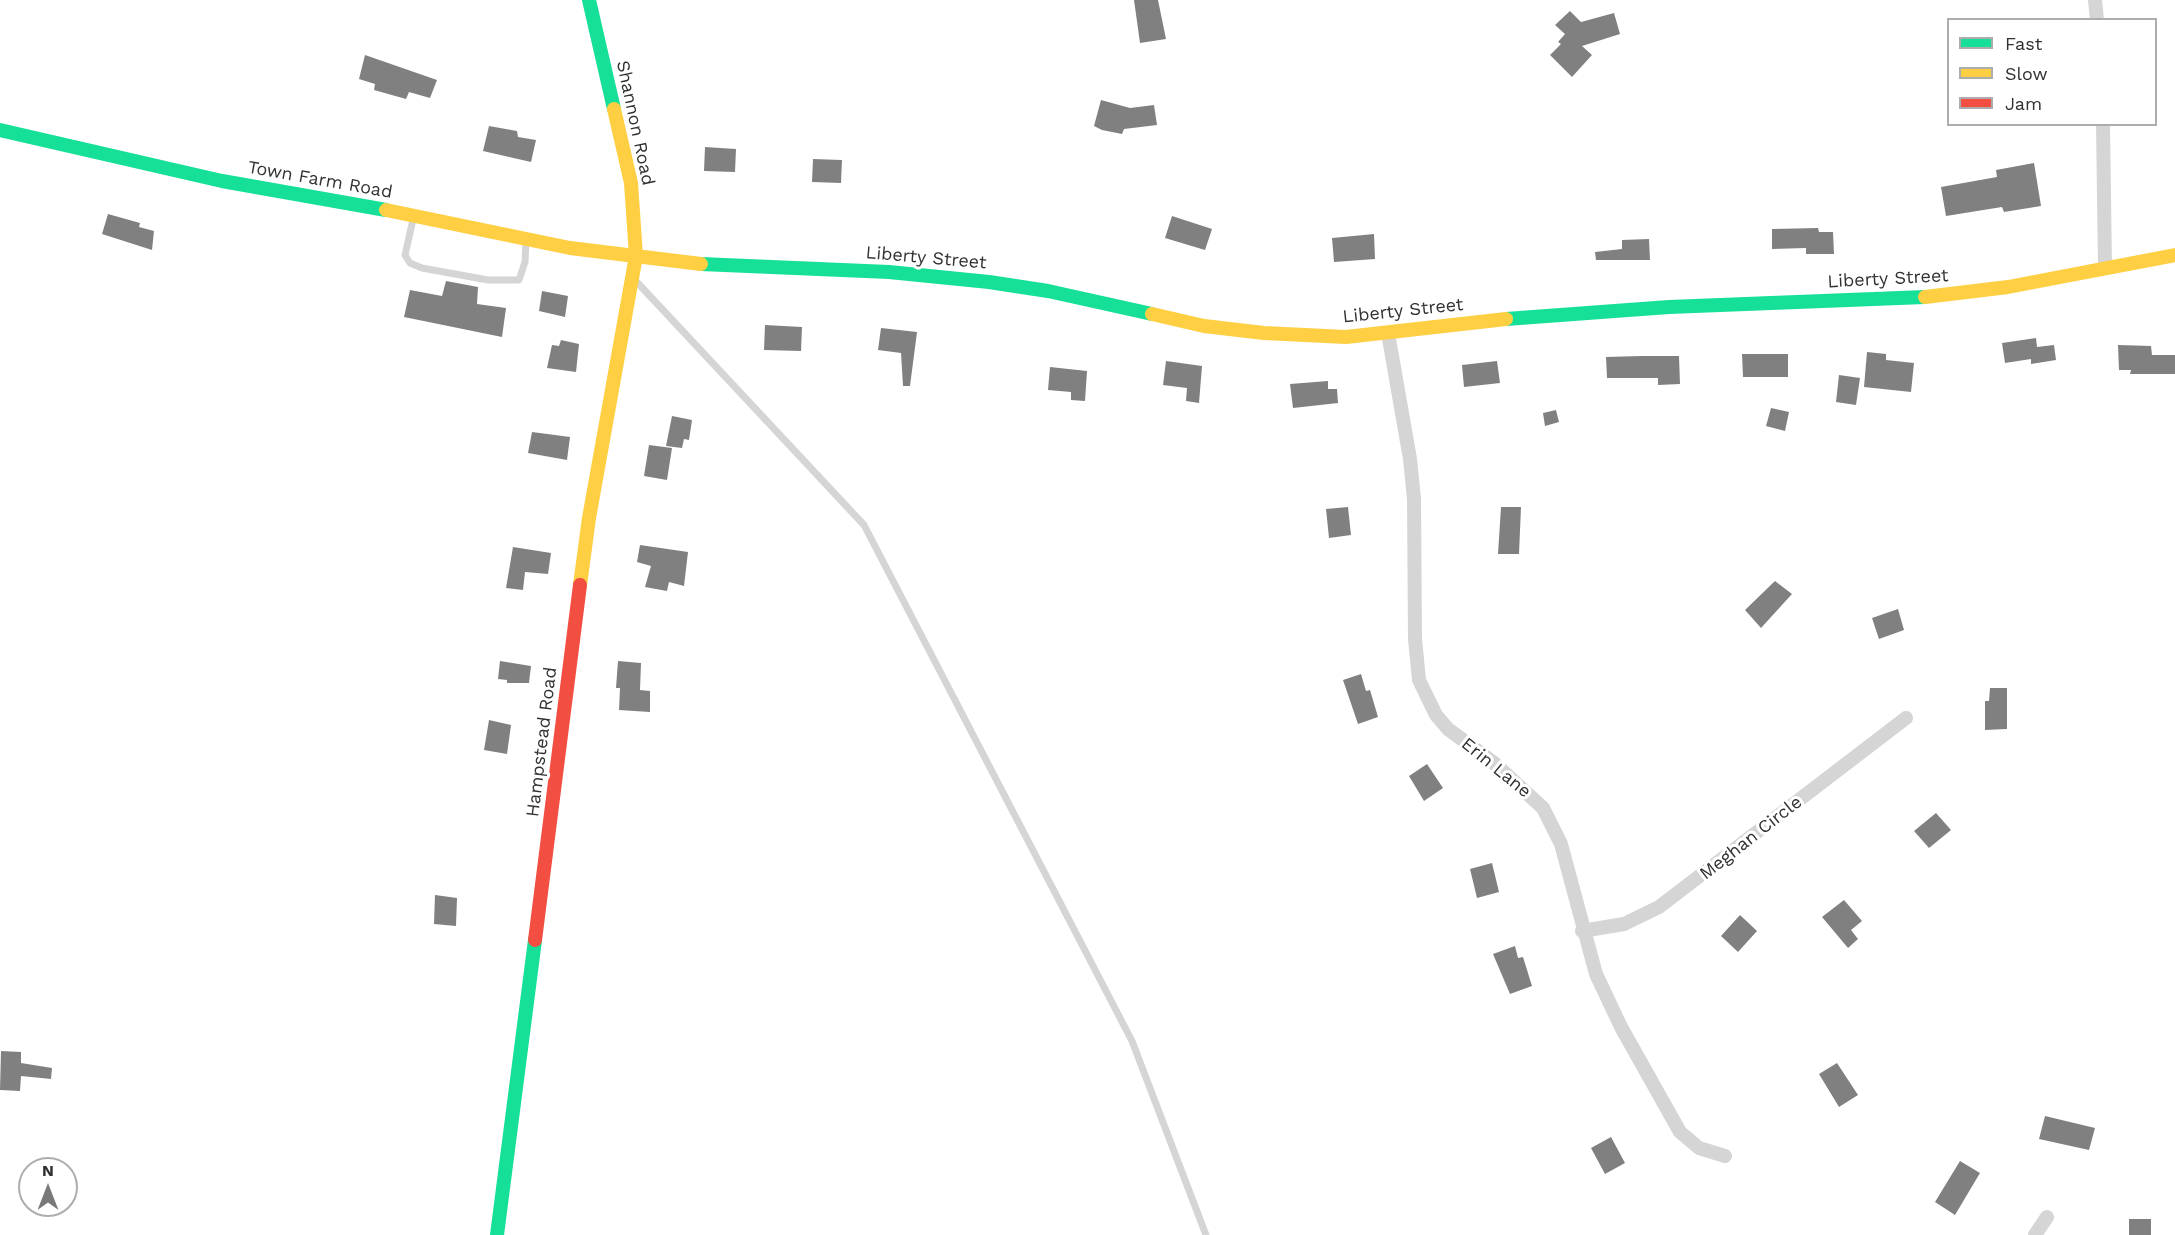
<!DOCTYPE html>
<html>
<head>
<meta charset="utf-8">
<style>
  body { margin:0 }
  #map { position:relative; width:2175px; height:1235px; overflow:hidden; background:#fff; font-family:"Work Sans",sans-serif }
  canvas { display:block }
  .legend { position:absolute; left:1947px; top:18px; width:210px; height:108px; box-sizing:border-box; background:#fff; border:2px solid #adadad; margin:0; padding:8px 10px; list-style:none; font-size:18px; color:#313131 }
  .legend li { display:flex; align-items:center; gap:12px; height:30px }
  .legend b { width:30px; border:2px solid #adadad }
  .north { position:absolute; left:18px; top:1157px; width:60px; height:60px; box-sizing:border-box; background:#fff; border:2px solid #adadad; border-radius:50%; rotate:0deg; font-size:16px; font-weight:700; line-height:24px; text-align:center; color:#313131 }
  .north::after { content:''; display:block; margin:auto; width:21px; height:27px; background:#797979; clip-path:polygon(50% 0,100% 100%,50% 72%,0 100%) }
</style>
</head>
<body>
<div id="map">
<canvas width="2175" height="1235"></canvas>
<ul class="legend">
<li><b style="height:8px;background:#16e098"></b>Fast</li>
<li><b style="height:8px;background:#ffcf43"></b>Slow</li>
<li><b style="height:8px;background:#f24e42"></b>Jam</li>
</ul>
<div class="north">N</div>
</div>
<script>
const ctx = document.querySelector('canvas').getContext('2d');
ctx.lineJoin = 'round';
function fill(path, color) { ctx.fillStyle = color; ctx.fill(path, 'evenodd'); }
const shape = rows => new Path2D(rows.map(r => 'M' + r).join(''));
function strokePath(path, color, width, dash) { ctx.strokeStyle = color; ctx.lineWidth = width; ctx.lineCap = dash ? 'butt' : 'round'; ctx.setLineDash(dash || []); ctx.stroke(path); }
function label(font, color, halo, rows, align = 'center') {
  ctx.font = font + ' "Work Sans",sans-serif'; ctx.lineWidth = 6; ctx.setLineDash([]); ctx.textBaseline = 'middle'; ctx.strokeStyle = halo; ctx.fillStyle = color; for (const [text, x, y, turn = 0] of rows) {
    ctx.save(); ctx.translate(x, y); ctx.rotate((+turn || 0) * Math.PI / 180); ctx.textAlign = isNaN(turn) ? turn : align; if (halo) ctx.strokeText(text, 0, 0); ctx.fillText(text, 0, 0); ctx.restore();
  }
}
fill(shape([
  [1134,0,1158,0,1166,39,1140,43],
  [1570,11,1581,22,1614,13,1620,34,1582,46,1592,55,1572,77,1550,55,1561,44,1558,42,1565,34,1555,25],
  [365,55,437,80,430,98,409,92,406,99,374,90,375,84,359,79],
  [1101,100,1130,108,1154,105,1157,125,1124,129,1122,134,1102,130,1094,126],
  [489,126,517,131,518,137,536,140,531,162,483,151],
  [705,147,736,149,735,172,704,171],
  [813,159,842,160,841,183,812,182],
  [2034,163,2041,206,2004,212,2002,207,1946,216,1941,187,1997,177,1996,170],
  [108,214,140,223,139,227,154,231,152,250,102,234],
  [1172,216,1212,229,1205,250,1165,238],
  [1818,228,1819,232,1833,232,1834,254,1806,254,1806,248,1772,249,1772,229],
  [1374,234,1375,259,1334,262,1332,238],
  [1649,239,1650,260,1596,260,1595,252,1622,249,1622,240],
  [446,281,478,287,477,304,506,308,502,337,404,317,410,290,442,296],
  [542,291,568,296,565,317,539,311],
  [765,325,802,327,801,351,764,350],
  [881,328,917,332,910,386,903,386,901,353,878,350],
  [2036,338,2037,347,2054,345,2056,360,2031,364,2031,359,2005,363,2002,343],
  [561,340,579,344,576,372,547,368,552,345,559,346],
  [2118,345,2151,346,2152,355,2175,355,2175,374,2130,374,2131,370,2119,370],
  [1867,352,1886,354,1886,360,1914,363,1911,392,1864,387],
  [1742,354,1788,354,1788,377,1743,377],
  [1641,356,1679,356,1680,384,1658,385,1658,378,1607,378,1606,357],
  [1166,361,1202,366,1199,403,1186,401,1187,388,1163,385],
  [1497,361,1500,383,1464,387,1462,365],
  [1050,367,1087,371,1085,401,1071,400,1071,392,1048,390],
  [1839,375,1860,378,1856,405,1836,402],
  [1328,381,1328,389,1337,389,1338,403,1293,408,1290,384],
  [1771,408,1789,412,1785,431,1766,426],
  [1556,410,1559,422,1545,426,1543,413],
  [672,416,692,420,689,440,684,439,682,448,666,446],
  [532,432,570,437,567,460,528,453],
  [649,445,672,448,667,480,644,476],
  [1348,507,1351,535,1329,538,1326,509],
  [1501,507,1521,507,1519,554,1498,554],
  [640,545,688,552,684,586,669,582,667,591,645,587,651,566,637,562],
  [513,547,551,553,548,574,525,572,523,590,506,588],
  [1775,581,1792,594,1761,628,1745,610],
  [1898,609,1904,630,1879,639,1872,618],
  [500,661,531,666,529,683,507,683,507,680,498,679],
  [618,661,641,663,640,690,650,691,650,712,619,710,620,688,616,688],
  [1361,674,1366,691,1370,690,1378,717,1358,724,1343,680],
  [1990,688,2007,688,2007,729,1985,730,1985,701,1989,701],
  [489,720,511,725,507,754,484,750],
  [1427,764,1443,788,1424,801,1409,776],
  [1936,813,1951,830,1929,848,1914,831],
  [1492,863,1499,892,1477,898,1470,869],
  [435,895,457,898,456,926,434,924],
  [1844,900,1862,921,1851,930,1858,939,1848,948,1822,917],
  [1740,915,1757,931,1738,952,1721,936],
  [1515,946,1518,958,1523,957,1532,986,1510,994,1493,954],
  [1,1051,21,1052,21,1063,52,1068,51,1079,21,1076,20,1091,0,1090],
  [1837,1063,1858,1095,1839,1107,1819,1074],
  [2045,1116,2095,1128,2089,1150,2039,1139],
  [1611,1137,1625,1163,1605,1174,1591,1148],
  [1960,1161,1980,1173,1955,1215,1935,1202],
  [2129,1219,2151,1219,2151,1235,2129,1235]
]), '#808080');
strokePath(shape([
  [414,215,405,255,410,263,422,268,488,280,519,280,525,262,526,241],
  [634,279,864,525,1132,1041,1206,1235]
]), '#d5d5d5', 7);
strokePath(shape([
  [2095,0,2097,20],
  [2103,124,2105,268],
  [1388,333,1410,459,1414,499,1415,639,1419,680,1436,715,1448,729,1494,763,1543,808,1561,844,1596,974,1621,1027,1680,1132,1699,1148,1725,1156],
  [1582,931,1624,924,1659,907,1906,718],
  [2035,1235,2047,1217]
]), '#d5d5d5', 14);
strokePath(shape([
  [589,0,614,109],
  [0,130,222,181,386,210],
  [701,264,889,272,989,282,1048,291,1152,314],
  [1506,319,1669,307,1925,297],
  [497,1235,535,940]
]), '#16e098', 14);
strokePath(shape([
  [386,210,570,248,701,264],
  [1925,297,2008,287,2175,255],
  [1152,314,1204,326,1264,333,1346,337,1506,319],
  [580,585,589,518,636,256,631,183,614,109]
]), '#ffcf43', 14);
strokePath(shape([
  [535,940,580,585]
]), '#f24e42', 14);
label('18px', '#313131', '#fff', [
  ["Shannon Road",635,123,78],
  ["Town Farm Road",320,180,10],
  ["Liberty Street",926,258,5],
  ["Liberty Street",1888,279,-3],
  ["Liberty Street",1403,311,-6],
  ["Hampstead Road",542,742,-83],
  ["Erin Lane",1496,768,39],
  ["Meghan Circle",1751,838,-38]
]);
</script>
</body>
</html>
